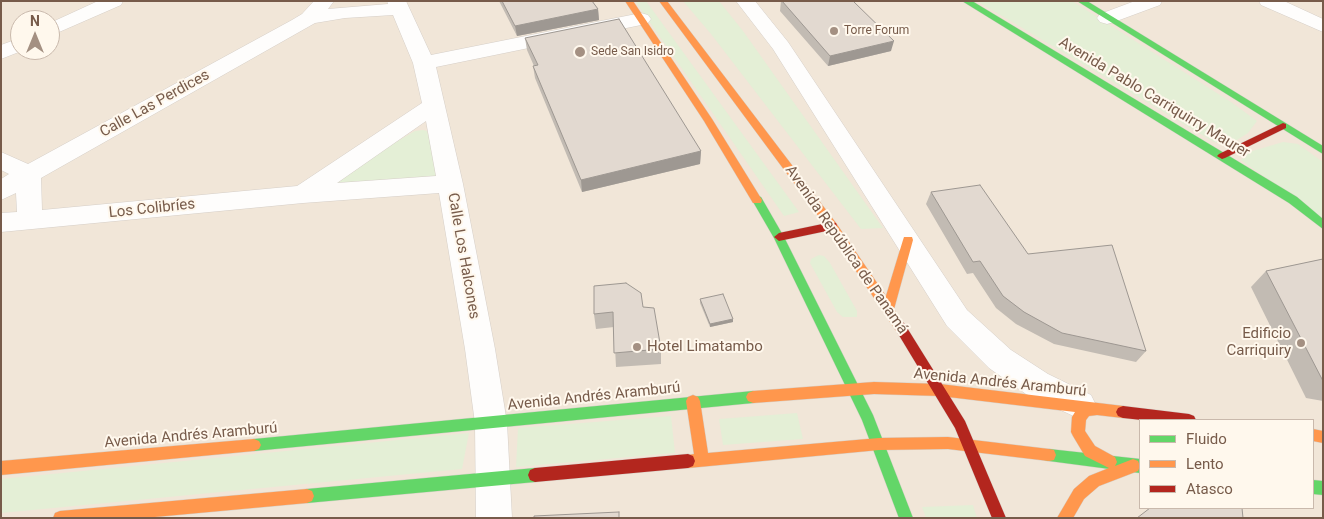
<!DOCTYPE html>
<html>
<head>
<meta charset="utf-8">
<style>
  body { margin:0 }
  #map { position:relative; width:1324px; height:519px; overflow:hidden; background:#f8f3eb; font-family:Roboto,sans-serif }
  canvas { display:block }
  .frame { position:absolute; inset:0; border:2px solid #775b4a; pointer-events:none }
  .legend { position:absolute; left:1139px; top:419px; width:175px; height:90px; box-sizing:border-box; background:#fff8ed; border:1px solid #c9b9ac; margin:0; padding:6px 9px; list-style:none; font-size:15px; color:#775b4a }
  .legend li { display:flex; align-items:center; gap:10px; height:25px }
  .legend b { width:25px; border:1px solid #c9b9ac }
  .north { position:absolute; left:10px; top:10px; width:50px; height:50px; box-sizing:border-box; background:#fff8ed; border:1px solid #c9b9ac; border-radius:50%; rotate:0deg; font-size:14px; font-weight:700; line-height:20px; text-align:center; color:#775b4a }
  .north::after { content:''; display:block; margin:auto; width:18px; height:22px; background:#a49082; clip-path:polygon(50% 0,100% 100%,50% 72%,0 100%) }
</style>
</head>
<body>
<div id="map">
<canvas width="1324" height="519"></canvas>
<div class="frame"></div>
<ul class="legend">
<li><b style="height:6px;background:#63d668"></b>Fluido</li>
<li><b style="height:6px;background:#ff974d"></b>Lento</li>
<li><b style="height:6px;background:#b3261e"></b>Atasco</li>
</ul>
<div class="north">N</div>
</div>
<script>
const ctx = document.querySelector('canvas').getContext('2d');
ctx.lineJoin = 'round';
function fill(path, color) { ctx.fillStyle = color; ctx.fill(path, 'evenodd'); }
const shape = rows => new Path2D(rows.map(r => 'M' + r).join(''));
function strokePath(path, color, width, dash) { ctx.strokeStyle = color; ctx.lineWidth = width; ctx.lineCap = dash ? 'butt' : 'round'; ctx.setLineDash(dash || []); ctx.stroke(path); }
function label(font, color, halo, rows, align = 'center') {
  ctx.font = font + ' Roboto,sans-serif'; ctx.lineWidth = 4; ctx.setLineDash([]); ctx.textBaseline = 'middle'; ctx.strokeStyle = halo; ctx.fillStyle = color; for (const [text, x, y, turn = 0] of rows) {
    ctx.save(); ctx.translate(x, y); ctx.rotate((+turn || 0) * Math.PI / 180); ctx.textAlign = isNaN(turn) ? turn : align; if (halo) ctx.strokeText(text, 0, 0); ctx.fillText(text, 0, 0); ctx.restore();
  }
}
fill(shape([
  [1,1,1323,1,1323,518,1,518],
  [20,20,50,20,50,50,20,50],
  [1140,420,1313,420,1313,508,1140,508]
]), '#f1e6d8');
fill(shape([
  [635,1,646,1,799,212,784,216],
  [683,1,719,1,743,31,883,228,861,229,711,34],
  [977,1,1072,1,1231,102,1257,121,1248,133,1229,145,1214,142],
  [423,130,427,131,428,134,438,172,436,178,332,190,334,178,415,131],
  [1283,142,1298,144,1323,162,1323,219,1241,160,1249,152],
  [819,255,824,256,830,263,857,311,857,317,843,317,837,312,810,263,811,259],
  [797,413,803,439,723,445,719,419],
  [671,416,675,453,516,467,518,428],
  [469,433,462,469,1,513,1,479],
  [973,505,977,518,926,518,922,507]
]), '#e4efd6');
const street = shape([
  [98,1,123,1,121,5,50,36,50,23,98,1],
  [314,1,334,1,328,9,388,4,387,1,406,1,431,55,641,13,648,15,651,19,648,23,641,25,436,67,463,184,495,349,507,423,512,518,476,518,475,423,465,349,439,193,303,203,1,232,1,213,17,212,16,193,1,200,1,179,9,174,1,170,1,152,28,164,292,20,302,14,314,1],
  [393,15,413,63,422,103,297,186,42,210,41,178,315,23,345,18,393,15],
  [426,121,436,176,337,183,426,121],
  [736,1,755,1,788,42,967,310,1011,350,1048,374,1091,395,1096,405,1091,415,1080,419,1026,394,989,368,947,326,773,49,736,1],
  [1135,1,1162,1,1160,5,1114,22,1107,24,1100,22,1097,18,1100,14,1135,1],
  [1259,1,1284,1,1323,19,1323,32,1261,5,1259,1],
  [20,38,20,50,24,50,1,59,1,45,20,38]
]);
const fast = shape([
  [962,1,972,1,1297,197,1323,219,1323,229,1289,203,962,1],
  [1077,1,1087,1,1323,146,1323,154,1077,1],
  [757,196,761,197,784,237,873,415,913,518,899,518,862,420,774,238,752,200,757,196],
  [753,391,758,393,760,397,758,401,753,403,254,451,249,449,247,445,249,441,254,439,753,391],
  [1049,449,1140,459,1140,473,1049,461,1044,460,1042,455,1044,450,1049,449],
  [535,468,540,470,542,475,540,480,535,482,307,503,302,501,300,496,302,491,307,489,535,468],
  [1313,480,1323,481,1323,495,1313,494,1313,480]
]);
const slow = shape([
  [625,1,633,1,712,119,762,200,761,203,753,203,704,121,625,1],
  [659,1,667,1,836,223,886,296,903,240,904,237,912,237,913,240,894,309,906,327,904,331,900,332,896,331,828,229,659,1],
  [874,382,940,384,1123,406,1128,408,1130,412,1128,416,1123,418,1097,415,1089,416,1086,420,1085,431,1095,446,1115,457,1117,462,1115,466,1133,459,1138,461,1140,466,1138,471,1099,486,1084,499,1073,518,1057,518,1074,489,1089,476,1109,468,1085,456,1073,436,1071,432,1072,417,1075,412,940,396,874,394,753,403,748,401,746,397,748,393,753,391,874,382],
  [693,395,698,397,700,401,708,453,879,438,948,437,1049,449,1054,450,1056,455,1054,460,1049,461,948,449,879,450,688,468,683,466,681,461,683,456,694,454,686,401,688,397,693,395],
  [1313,429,1323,431,1323,443,1313,441,1313,429],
  [254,439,259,441,261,445,259,449,254,451,1,475,1,461,254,439],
  [307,489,312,491,314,496,312,501,307,503,144,518,53,518,55,513,60,511,307,489]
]);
const jam = shape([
  [1283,123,1286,124,1286,128,1225,158,1222,159,1217,156,1219,154,1283,123],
  [832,222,836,223,837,226,836,229,779,241,774,237,779,233,832,222],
  [900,322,904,323,965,421,1006,518,992,518,955,428,894,327,896,323,900,322],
  [1123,406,1189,414,1194,416,1196,420,1142,420,1123,418,1118,416,1116,412,1118,408,1123,406],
  [688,454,693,456,695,461,693,466,688,468,535,482,530,480,528,475,530,470,535,468,688,454]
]);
strokePath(street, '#d6cfc8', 1);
strokePath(fast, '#d7d0c8', 1);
strokePath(slow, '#d7d0c8', 1);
strokePath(jam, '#d7d0c8', 1);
fill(street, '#fefdfc');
fill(fast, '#63d668');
fill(slow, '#ff974d');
fill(jam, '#b3261e');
fill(shape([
  [499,1,592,1,598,9,599,20,517,36],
  [781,1,853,1,891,51,828,66,780,11],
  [525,38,701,151,700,164,582,192,535,78,533,66,534,66,527,50],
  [931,192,1028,254,1146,351,1136,362,1054,344,1016,324,996,308,973,273,967,274,926,204],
  [1323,259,1323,401,1306,398,1251,287,1266,271],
  [700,299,733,319,733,322,710,327,700,303],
  [643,307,661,349,661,364,616,367,614,327,596,329,594,314]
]), '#c2bbb3');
fill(shape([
  [598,9,599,20,517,36,515,26],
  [894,41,891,51,828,66,830,56],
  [701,151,700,164,582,192,581,180],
  [733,319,733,322,710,327,710,324]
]), '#9e9892');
const building = shape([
  [502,1,592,1,598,9,515,26,502,1],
  [782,1,853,1,894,41,830,56,782,1],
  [619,19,701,151,581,180,533,66,538,65,525,38,619,19],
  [980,185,1028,254,1112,245,1146,351,1062,333,1024,312,1003,296,980,261,973,262,931,192,980,185],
  [1323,259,1323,381,1266,271,1323,259],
  [626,283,641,293,643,307,654,308,661,349,614,353,613,312,594,314,594,286,626,283],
  [723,294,733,319,710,324,700,299,723,294],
  [1150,508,1242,508,1243,518,1137,518,1150,508],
  [619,512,619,518,534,518,534,516,619,512]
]);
fill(building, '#e2d9d0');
strokePath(building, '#9e9892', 1);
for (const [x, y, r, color] of [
  [834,31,5,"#a49082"],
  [580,52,6,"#a49082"],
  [1301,343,5,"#a49082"],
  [637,347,5,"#a49082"]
]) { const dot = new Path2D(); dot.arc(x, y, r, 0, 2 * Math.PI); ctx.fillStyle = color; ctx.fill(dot); strokePath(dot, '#fff8ed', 2); }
label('12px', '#775b4a', '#fff8ed', [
  ["Torre Forum",844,31],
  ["Sede San Isidro",591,52]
], 'left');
label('15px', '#775b4a', '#fff8ed', [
  ["Avenida Pablo Carriquirry Maurer",1154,98,31],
  ["Calle Las Perdices",155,104,-29],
  ["Los Colibríes",152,209,-6],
  ["Avenida República de Panamá",846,250,55],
  ["Calle Los Halcones",463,256,80],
  ["Avenida Andrés Aramburú",1000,383,6],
  ["Avenida Andrés Aramburú",594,397,-6],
  ["Avenida Andrés Aramburú",191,436,-5]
]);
label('15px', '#775b4a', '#fff8ed', [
  ["Edificio",1291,334],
  ["Carriquiry",1291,351],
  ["Hotel Limatambo",647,347,"left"]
], 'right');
</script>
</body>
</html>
